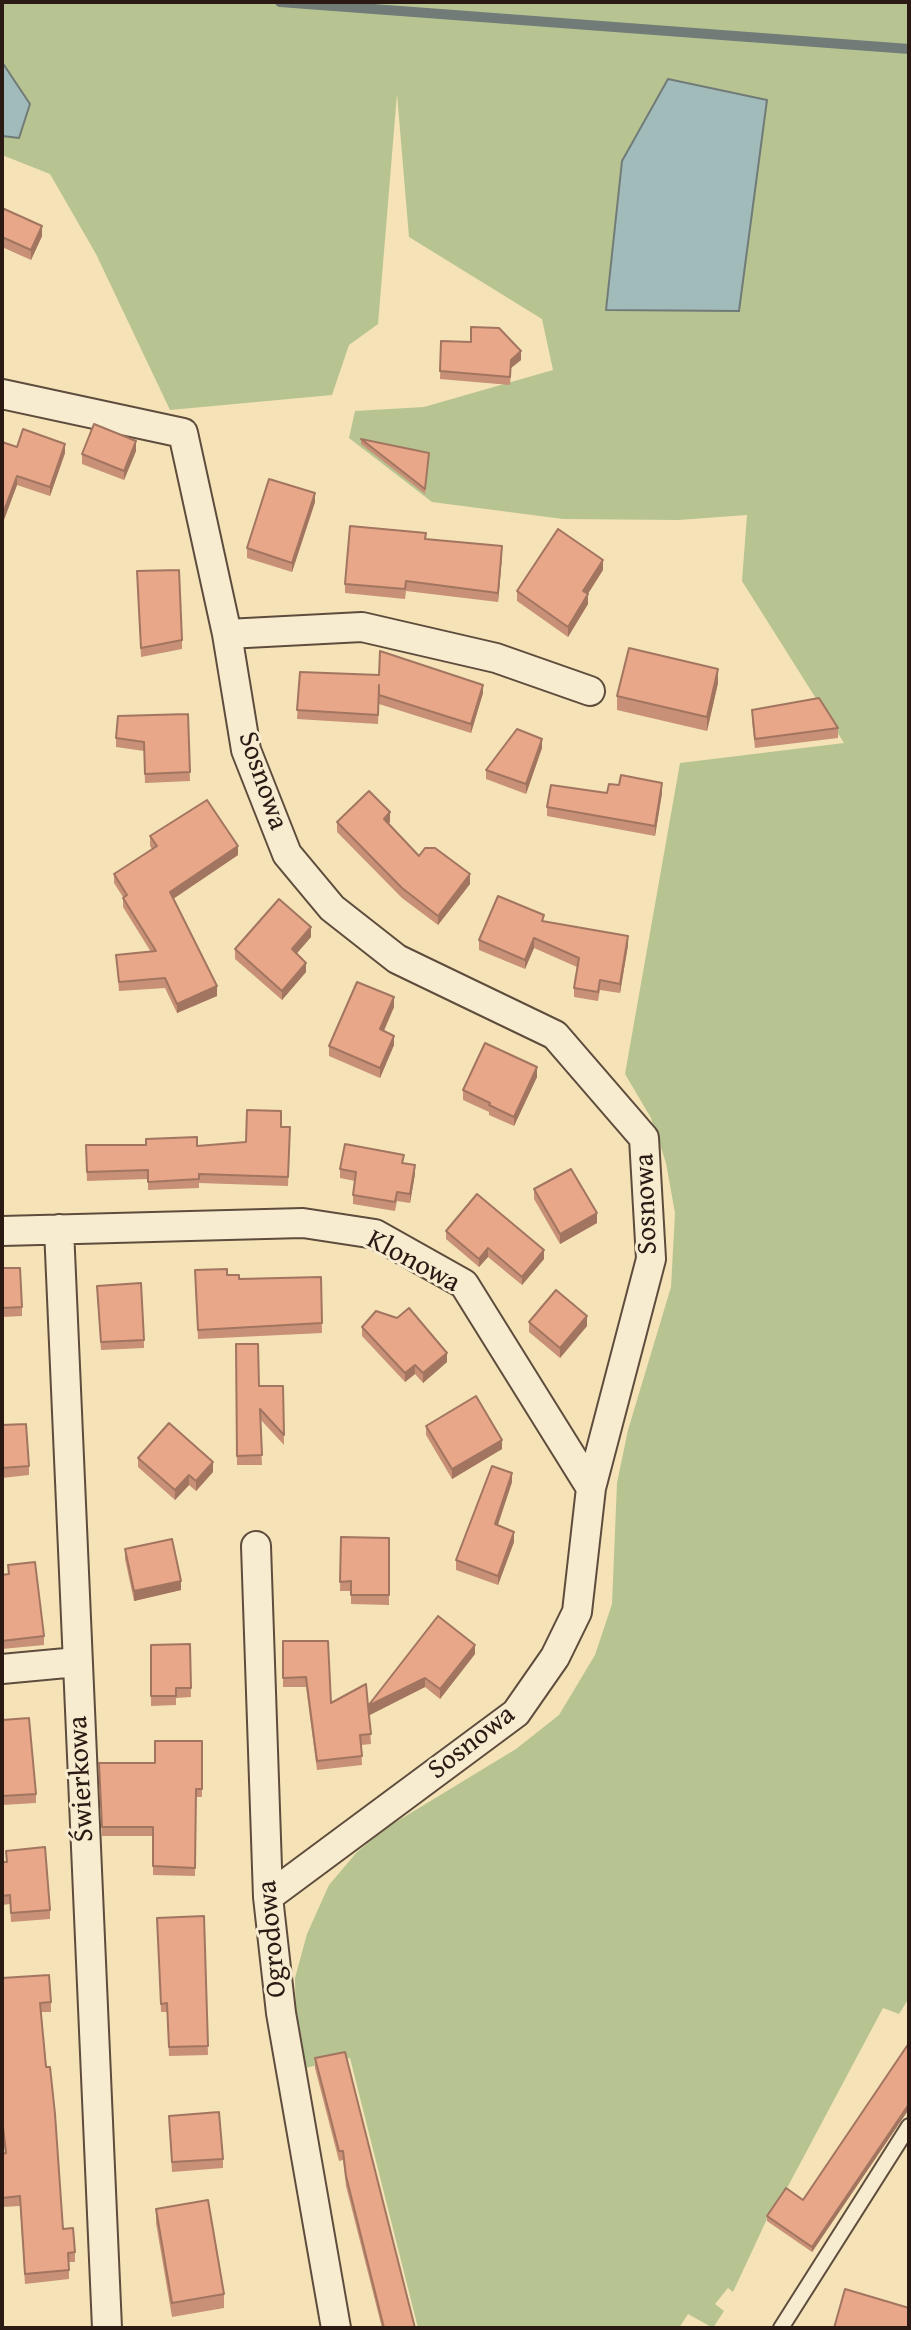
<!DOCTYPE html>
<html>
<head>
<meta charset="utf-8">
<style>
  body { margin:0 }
  #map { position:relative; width:911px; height:2330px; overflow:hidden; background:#f5e2b7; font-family:"Gentium Book Plus",serif }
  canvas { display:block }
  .frame { position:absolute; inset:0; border:4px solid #2b1a14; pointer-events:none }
</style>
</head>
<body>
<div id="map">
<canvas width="911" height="2330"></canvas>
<div class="frame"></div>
</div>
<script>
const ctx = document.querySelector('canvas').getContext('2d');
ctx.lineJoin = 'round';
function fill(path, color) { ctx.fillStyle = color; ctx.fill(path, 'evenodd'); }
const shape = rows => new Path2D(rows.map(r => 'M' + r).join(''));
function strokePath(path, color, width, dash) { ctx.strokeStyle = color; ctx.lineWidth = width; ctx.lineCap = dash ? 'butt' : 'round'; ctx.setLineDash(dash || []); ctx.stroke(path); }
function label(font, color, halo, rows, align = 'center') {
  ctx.font = font + ' "Gentium Book Plus",serif'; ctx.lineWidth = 6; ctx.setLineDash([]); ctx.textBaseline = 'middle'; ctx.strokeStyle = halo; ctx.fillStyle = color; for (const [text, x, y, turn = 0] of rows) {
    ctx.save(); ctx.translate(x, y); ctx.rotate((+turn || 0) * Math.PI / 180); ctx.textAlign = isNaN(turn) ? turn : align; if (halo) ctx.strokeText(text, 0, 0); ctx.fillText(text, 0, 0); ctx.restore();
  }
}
fill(shape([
  [2,2,909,2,909,1998,899,2014,883,2008,786,2190,767,2219,733,2292,728,2288,715,2304,724,2311,713,2328,688,2314,679,2328,418,2328,350,2058,305,2068,296,2030,295,1978,307,1934,329,1885,357,1852,386,1828,516,1749,559,1715,595,1655,612,1604,617,1483,628,1430,671,1287,675,1213,666,1163,651,1118,625,1074,680,763,844,743,742,581,747,515,678,520,563,519,432,502,349,438,355,411,424,407,553,370,542,319,409,237,397,94,378,324,349,345,332,395,170,410,96,254,50,174,2,155]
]), '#b7c492');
const water = shape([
  [2,62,30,104,19,138,2,136,2,62],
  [668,79,767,100,739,311,606,310,622,161,668,79]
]);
fill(water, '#a0bbb9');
strokePath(water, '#717b77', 2);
strokePath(shape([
  [280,2,909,49]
]), '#717b77', 10);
const lane = shape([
  [781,2328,909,2126]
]);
const street = shape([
  [2,394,183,433,227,634],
  [59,1229,107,2328],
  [2,1231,303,1223,375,1234,464,1284,591,1488],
  [256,1546,268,1897,281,2013,336,2328],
  [2,1669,77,1662],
  [268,1897,516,1713,555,1657,577,1612,591,1488,651,1259,644,1138,555,1035,397,959,332,908,287,854,246,750,227,634,362,627,496,658,590,691]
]);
strokePath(lane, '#5e4c3d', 18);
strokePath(street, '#5e4c3d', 32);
strokePath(lane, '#f8ecd0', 14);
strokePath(street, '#f8ecd0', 28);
fill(shape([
  [2,208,42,236,31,260,2,247],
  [441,341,521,360,511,368,510,385,440,379],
  [361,439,429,458,425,494,361,444],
  [2,442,17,447,65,453,50,496,17,485,2,525],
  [136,451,124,480,82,464,82,454],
  [315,502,292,572,247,558,247,548],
  [426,539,502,556,498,602,406,591,405,599,345,593,345,584],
  [603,570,588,594,588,604,568,637,517,601,517,591],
  [137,580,182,640,182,649,141,657],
  [300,672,483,693,471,733,379,704,379,700,378,724,297,719],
  [718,683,707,731,617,710,617,696],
  [752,710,838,728,838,738,755,748,752,720],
  [188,714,190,781,145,783,144,751,116,747,116,738],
  [542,748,526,794,486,779,486,770],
  [607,793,662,793,655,836,547,816,547,807],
  [337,822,390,822,388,824,419,856,470,884,438,925,402,898,337,832],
  [150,836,238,855,173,899,217,996,177,1013,165,988,119,991,116,955,151,952,123,907,123,897,114,883,114,874,152,849,150,846],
  [544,921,628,945,620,993,600,990,598,1001,574,997,574,988,577,967,534,948,525,969,479,950,479,940],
  [311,937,296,954,306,972,282,1000,235,959,235,949],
  [394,1007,384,1031,394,1045,380,1078,329,1056,329,1046],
  [537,1077,514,1126,489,1115,489,1112,463,1100,463,1090],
  [281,1127,290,1127,288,1186,199,1183,199,1188,148,1190,148,1179,87,1181,86,1145,197,1146,246,1142],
  [404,1163,415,1174,410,1203,397,1201,395,1211,353,1204,353,1195,355,1181,340,1178,340,1169],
  [534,1189,597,1223,560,1244,534,1199],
  [446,1231,544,1259,522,1285,488,1257,479,1267,446,1239],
  [2,1265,2,1268,22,1307,22,1316,2,1317],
  [227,1275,239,1279,321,1277,322,1333,198,1339,195,1280],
  [97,1294,144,1340,144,1348,101,1350],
  [529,1322,587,1326,560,1358,529,1332],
  [362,1327,447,1362,423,1383,415,1374,405,1382,362,1336],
  [236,1344,259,1386,283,1386,284,1445,260,1419,262,1465,237,1465],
  [2,1425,29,1466,29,1475,2,1478],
  [426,1426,502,1449,452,1479,426,1435],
  [138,1458,213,1472,196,1491,189,1485,175,1500,138,1467],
  [512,1482,498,1525,514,1542,498,1585,456,1570,456,1560],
  [341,1537,389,1538,389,1605,351,1604,351,1591,340,1591],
  [125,1549,181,1590,134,1601,125,1559],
  [8,1565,44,1636,44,1645,2,1649,2,1575,8,1575],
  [283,1641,331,1703,368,1706,475,1654,440,1699,425,1687,369,1715,371,1744,361,1745,362,1765,317,1770,306,1687,283,1687],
  [190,1644,191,1697,176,1698,176,1705,151,1706,151,1645],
  [2,1720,36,1794,36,1803,2,1805],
  [202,1741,202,1797,196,1797,195,1876,153,1875,153,1836,102,1836,99,1763,155,1763],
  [6,1851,50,1910,50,1919,11,1922,10,1904,2,1905,2,1862,6,1862],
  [204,1916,208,2055,169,2056,167,2012,161,2012,157,1918],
  [2,1978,51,2002,51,2012,41,2012,63,2229,75,2252,75,2262,69,2262,69,2279,25,2284,20,2206,2,2207,2,2154,5,2153,2,2128],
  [909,2043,909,2109,812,2252,767,2221,767,2216,803,2200],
  [315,2058,415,2328,382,2328,346,2186,343,2160,339,2161,315,2068],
  [169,2116,223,2159,223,2168,172,2172],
  [156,2209,224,2294,224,2308,172,2317,156,2223]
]), '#c89076');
fill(shape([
  [42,226,42,236,31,260,31,250],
  [521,351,521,360,511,368,510,385,511,360],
  [136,441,136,451,124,480,124,471],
  [65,444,65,453,50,496,50,487],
  [17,476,17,485,2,525,2,516],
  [315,493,315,502,292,572,292,563],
  [502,546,502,556,498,602,498,593],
  [603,560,603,570,583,601,583,591],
  [588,594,588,604,568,637,568,627],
  [718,669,718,683,707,731,707,717],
  [483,685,483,693,471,733,471,724],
  [542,739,542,748,526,794,526,784],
  [662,783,662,793,655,836,655,826],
  [390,812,390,822,384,828,384,819],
  [238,846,238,855,170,901,170,892],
  [470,874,470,884,438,925,438,916],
  [311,927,311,937,292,959,292,949],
  [628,936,628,945,620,993,620,984],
  [534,938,534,948,525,969,525,960],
  [306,963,306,972,282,1000,282,991],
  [217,986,217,996,177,1013,177,1004],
  [394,997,394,1007,380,1039,380,1029],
  [394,1036,394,1045,380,1078,380,1068],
  [537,1067,537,1077,514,1126,514,1117],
  [415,1165,415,1174,410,1203,410,1194],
  [597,1213,597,1223,560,1244,560,1234],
  [488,1248,488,1257,479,1267,479,1259],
  [544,1250,544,1259,522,1285,522,1277],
  [587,1316,587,1326,560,1358,560,1348],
  [447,1353,447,1362,423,1383,423,1373],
  [415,1365,415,1374,405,1382,405,1373],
  [502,1440,502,1449,452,1479,452,1469],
  [213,1462,213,1472,196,1491,196,1481],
  [512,1473,512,1482,495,1533,495,1524],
  [189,1475,189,1485,175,1500,175,1490],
  [514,1532,514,1542,498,1585,498,1576],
  [181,1581,181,1590,134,1601,134,1591],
  [475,1645,475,1654,440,1699,440,1689],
  [425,1678,425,1687,368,1716,368,1706],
  [909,2104,909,2109,812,2252,812,2247]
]), '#a27560');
const building = shape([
  [2,208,42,226,31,250,2,237,2,208],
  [471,327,499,328,521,351,511,360,510,377,440,371,441,341,471,342,471,327],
  [94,424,136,441,124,471,82,454,94,424],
  [23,429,65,444,50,487,17,476,2,516,2,442,17,447,23,429],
  [361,439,429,453,425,489,361,439],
  [269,479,315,493,292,563,247,548,269,479],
  [350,526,426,533,425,539,502,546,498,593,406,581,405,589,345,584,350,526],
  [558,529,603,560,583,591,588,594,568,627,517,591,558,529],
  [179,570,182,640,141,648,137,571,179,570],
  [629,648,718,669,707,717,617,696,629,648],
  [380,651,483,685,471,724,379,695,379,685,378,715,297,710,300,672,379,675,380,651],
  [819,698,838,728,755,739,752,710,819,698],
  [188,714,190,772,145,774,144,742,116,738,118,716,188,714],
  [517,729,542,739,526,784,486,770,517,729],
  [621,775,662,783,655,826,547,807,551,785,607,793,609,784,619,785,621,775],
  [369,791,390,812,384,819,419,856,425,848,435,848,470,874,438,916,402,888,337,822,369,791],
  [207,800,238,846,170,892,217,986,177,1004,165,978,119,982,116,955,156,951,123,898,127,895,114,874,157,846,150,836,207,800],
  [498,896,544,915,542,921,628,936,620,984,600,980,598,992,574,988,579,958,534,938,525,960,479,940,498,896],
  [279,899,311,927,292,949,306,963,282,991,235,949,279,899],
  [357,982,394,997,380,1029,394,1036,380,1068,329,1046,357,982],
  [485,1043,537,1067,514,1117,489,1105,490,1103,463,1090,485,1043],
  [247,1110,281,1111,281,1127,290,1127,288,1177,199,1174,199,1179,148,1182,148,1170,87,1172,86,1145,146,1145,146,1139,197,1137,197,1146,246,1142,247,1110],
  [345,1144,404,1155,402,1163,415,1165,410,1194,397,1192,395,1202,353,1195,356,1172,340,1169,345,1144],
  [571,1169,597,1213,560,1234,534,1189,571,1169],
  [477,1194,544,1250,522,1277,488,1248,479,1259,446,1231,477,1194],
  [2,1265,2,1268,20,1268,22,1307,2,1308,2,1265],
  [227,1269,227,1275,239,1275,239,1279,321,1277,322,1323,198,1330,195,1270,227,1269],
  [141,1283,144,1340,101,1342,97,1286,141,1283],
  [556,1290,587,1316,560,1348,529,1322,556,1290],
  [409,1308,447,1353,423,1373,415,1365,405,1373,362,1327,376,1311,397,1318,409,1308],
  [236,1344,258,1344,259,1386,283,1386,284,1435,260,1409,262,1455,237,1456,236,1344],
  [476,1396,502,1440,452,1469,426,1426,476,1396],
  [169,1423,213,1462,196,1481,189,1475,175,1490,138,1458,169,1423],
  [26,1424,29,1466,2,1468,2,1425,26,1424],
  [492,1466,512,1473,495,1524,514,1532,498,1576,456,1560,492,1466],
  [341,1537,389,1538,389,1595,351,1595,351,1581,340,1582,341,1537],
  [172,1539,181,1581,134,1591,125,1549,172,1539],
  [35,1562,44,1636,2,1641,2,1575,9,1574,8,1565,35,1562],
  [438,1616,475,1645,440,1689,425,1678,368,1706,371,1734,360,1735,362,1756,317,1761,306,1677,283,1678,283,1641,328,1641,331,1703,366,1684,368,1706,438,1616],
  [190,1644,191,1688,176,1688,176,1696,151,1696,151,1645,190,1644],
  [29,1718,36,1794,2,1796,2,1720,29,1718],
  [155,1741,202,1741,202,1789,196,1789,195,1868,153,1866,153,1827,102,1827,99,1763,155,1763,155,1741],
  [45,1847,50,1910,11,1913,10,1895,2,1896,2,1862,7,1862,6,1851,45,1847],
  [204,1916,208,2046,169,2047,167,2003,161,2004,157,1918,204,1916],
  [49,1975,51,2002,40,2003,46,2067,50,2067,55,2114,63,2229,73,2228,75,2252,68,2253,69,2270,25,2274,20,2196,2,2198,2,2154,6,2153,2,2118,2,1978,49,1975],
  [909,2043,909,2104,812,2247,767,2216,786,2188,803,2200,909,2043],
  [345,2052,415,2328,384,2328,346,2176,343,2151,339,2151,315,2058,345,2052],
  [219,2112,223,2159,172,2162,169,2116,219,2112],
  [208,2200,224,2294,172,2303,156,2209,208,2200],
  [845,2289,909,2308,909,2328,834,2328,845,2289]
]);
fill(building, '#e8a789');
strokePath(building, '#a27560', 2);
label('28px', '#2b1a14', '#f8ecd0', [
  ["Sosnowa",262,781,71],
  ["Sosnowa",647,1204,-92],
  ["Klonowa",413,1262,28],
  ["Sosnowa",472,1743,-38],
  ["Świerkowa",82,1779,-93],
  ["Ogrodowa",273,1939,-95]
]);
</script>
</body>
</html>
